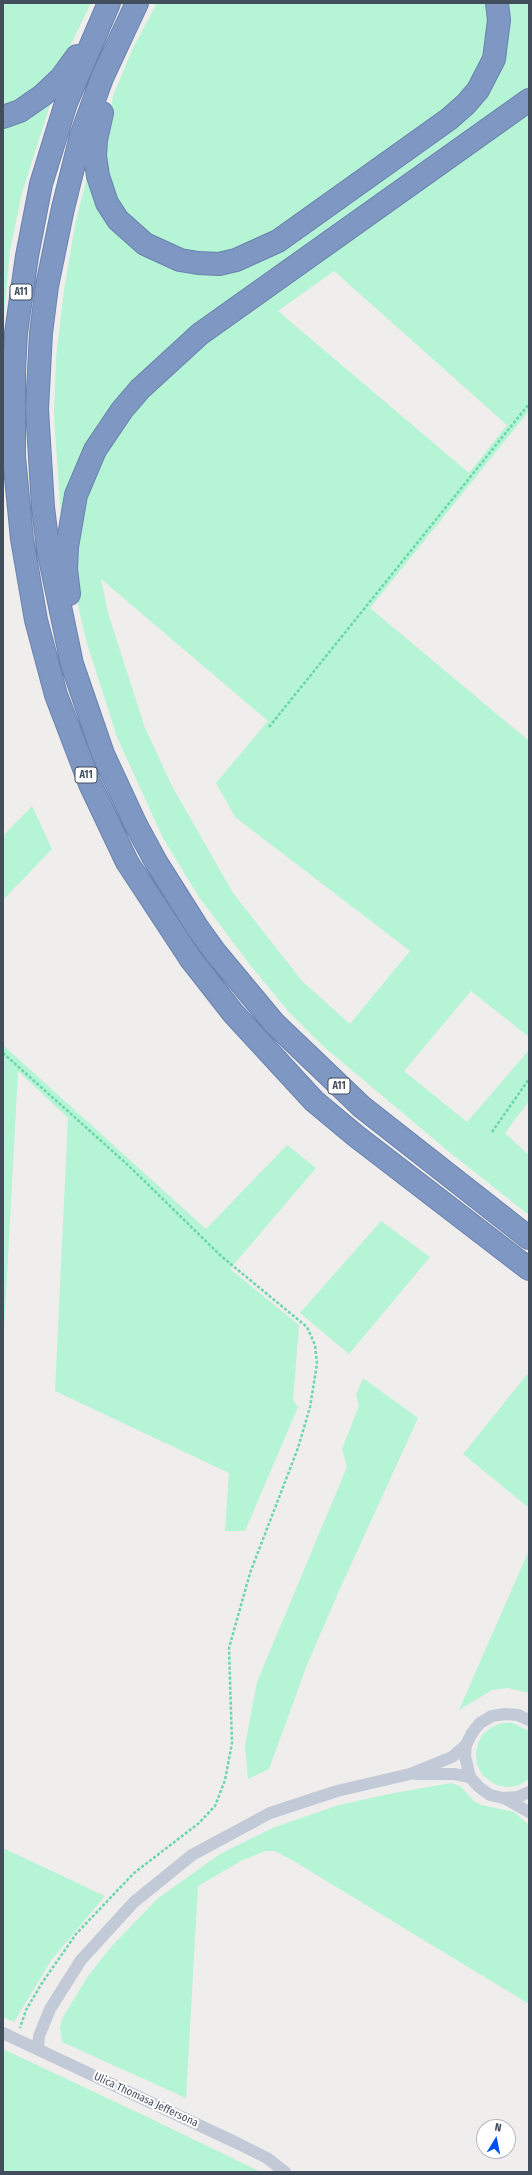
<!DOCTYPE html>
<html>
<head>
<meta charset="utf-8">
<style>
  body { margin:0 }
  #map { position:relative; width:532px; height:2175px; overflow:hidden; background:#f0eded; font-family:"Fira Sans Condensed",sans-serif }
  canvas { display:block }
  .frame { position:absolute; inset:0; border:4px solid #434e5d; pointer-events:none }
  .north { position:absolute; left:476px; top:2119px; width:40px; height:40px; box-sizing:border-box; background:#fff; border:1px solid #b4b8be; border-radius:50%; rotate:10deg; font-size:11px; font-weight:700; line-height:16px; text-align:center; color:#434e5d }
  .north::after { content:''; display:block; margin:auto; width:14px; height:18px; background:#034ff4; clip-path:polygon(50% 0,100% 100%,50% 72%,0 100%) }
</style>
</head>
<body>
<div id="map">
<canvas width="532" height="2175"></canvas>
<div class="frame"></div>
<div class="north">N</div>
</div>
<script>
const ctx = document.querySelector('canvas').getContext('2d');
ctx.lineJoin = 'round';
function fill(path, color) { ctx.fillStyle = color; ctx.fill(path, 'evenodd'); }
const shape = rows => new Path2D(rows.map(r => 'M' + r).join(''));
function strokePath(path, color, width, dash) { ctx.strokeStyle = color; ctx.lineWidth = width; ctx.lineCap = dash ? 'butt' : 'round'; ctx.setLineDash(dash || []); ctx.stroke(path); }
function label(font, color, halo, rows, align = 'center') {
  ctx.font = font + ' "Fira Sans Condensed",sans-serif'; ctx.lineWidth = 4; ctx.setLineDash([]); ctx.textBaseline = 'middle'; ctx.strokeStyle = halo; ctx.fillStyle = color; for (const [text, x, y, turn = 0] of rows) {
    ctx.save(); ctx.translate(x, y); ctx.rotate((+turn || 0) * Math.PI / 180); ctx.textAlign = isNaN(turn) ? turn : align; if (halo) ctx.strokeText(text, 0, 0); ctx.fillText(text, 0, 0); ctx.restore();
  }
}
fill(shape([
  [3,3,91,3,63,60,50,80,3,109],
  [157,3,488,3,490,43,465,94,272,236,226,255,187,254,147,237,118,205,103,161,113,96,133,48],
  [503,3,529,3,529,90,171,346,61,518,54,417,56,358,64,290,75,225,88,173,112,227,219,271,477,106],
  [52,99,22,193,10,250,3,326,3,125],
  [529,108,529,411,370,608,529,741,529,1037,471,991,404,1071,467,1122,529,1050,529,1101,505,1133,529,1155,529,1215,448,1151,323,1046,288,1011,251,966,199,897,163,838,117,737,86,640,76,596,74,574,86,489,122,422,199,344],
  [334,271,507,425,469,473,278,311],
  [101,579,268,721,216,783,235,817,410,951,350,1024,302,981,233,893,172,786,145,728,108,613],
  [32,806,52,849,3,900,3,836],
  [3,1045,206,1229,287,1145,316,1168,230,1269,299,1325,293,1400,298,1407,245,1531,225,1531,229,1473,55,1391,68,1118,18,1071,3,1351],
  [381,1221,430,1257,349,1354,300,1313],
  [529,1372,529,1508,463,1454],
  [363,1378,418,1418,338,1593,307,1665,269,1769,248,1779,245,1746,257,1682,347,1467,342,1449,359,1406,356,1395],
  [529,1550,529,1693,508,1688,492,1690,459,1710],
  [502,1723,513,1723,529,1731,529,1779,520,1785,510,1787,499,1786,490,1781,482,1774,477,1765,476,1754,478,1743,483,1734,492,1727],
  [451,1783,460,1786,474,1801,481,1805,514,1812,529,1825,529,2004,292,1860,275,1851,265,1851,241,1861,198,1886,186,2098,62,2042,60,2028,62,2019,88,1976,112,1946,157,1899,220,1854,275,1827,339,1805,389,1794],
  [3,1848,105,1896,52,1959,14,2022,3,2017],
  [3,2049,141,2114,261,2172,3,2172]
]), '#b5f4d5');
const motorway = shape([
  [109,3,66,103,41,184,27,256,16,333,14,372,14,457,22,539,36,620,56,695,90,784,127,862,190,958,233,1013,314,1101,356,1136,529,1269],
  [137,3,102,78,81,136,63,208,47,286,41,333,37,409,43,507,48,549,72,664,103,754,136,825,156,862,197,927,215,952,274,1023,362,1107,529,1238],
  [102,113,96,140,95,156,98,176,107,203,118,220,145,244,180,260,198,263,219,264,236,260,278,241,449,119,466,104,478,90,494,59,499,20,497,3],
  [3,117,20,111,43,95,61,78,77,56],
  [69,594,66,569,67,547,76,495,95,450,122,410,140,389,200,334,529,100]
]);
strokePath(motorway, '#6a82ae', 24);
strokePath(shape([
  [269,727,529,404],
  [3,1053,129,1166,221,1256,307,1327,315,1345,317,1364,310,1407,298,1448,250,1573,229,1648,232,1743,225,1780,215,1806,199,1823,134,1873,76,1934,42,1983,26,2010,20,2028],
  [492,1132,529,1079]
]), '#69d6ad', 2.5, [3, 2]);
strokePath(shape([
  [529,1720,518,1715,505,1714,492,1716,480,1723,472,1733,466,1745,465,1756,470,1777,479,1787,490,1795,503,1798,518,1797,529,1792],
  [415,1774,454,1774,470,1777],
  [506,1799,529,1812],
  [3,2033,239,2144,267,2158,285,2172],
  [38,2049,39,2036,50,2009,81,1960,134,1902,192,1855,270,1813,337,1791,410,1774,452,1757,466,1745]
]), '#c1cad6', 12);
strokePath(motorway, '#7e97c3', 22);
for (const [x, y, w] of [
  [21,292,22],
  [86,775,22],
  [339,1086,22]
]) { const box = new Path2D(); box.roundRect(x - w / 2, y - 8, w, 16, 3); ctx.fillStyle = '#fff'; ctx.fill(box); strokePath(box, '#434e5d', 1); }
label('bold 10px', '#434e5d', null, [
  ["A11",21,292],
  ["A11",86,775],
  ["A11",339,1086]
]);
label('11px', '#434e5d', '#fff', [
  ["Ulica Thomasa Jeffersona",146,2100,25]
]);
</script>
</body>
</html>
